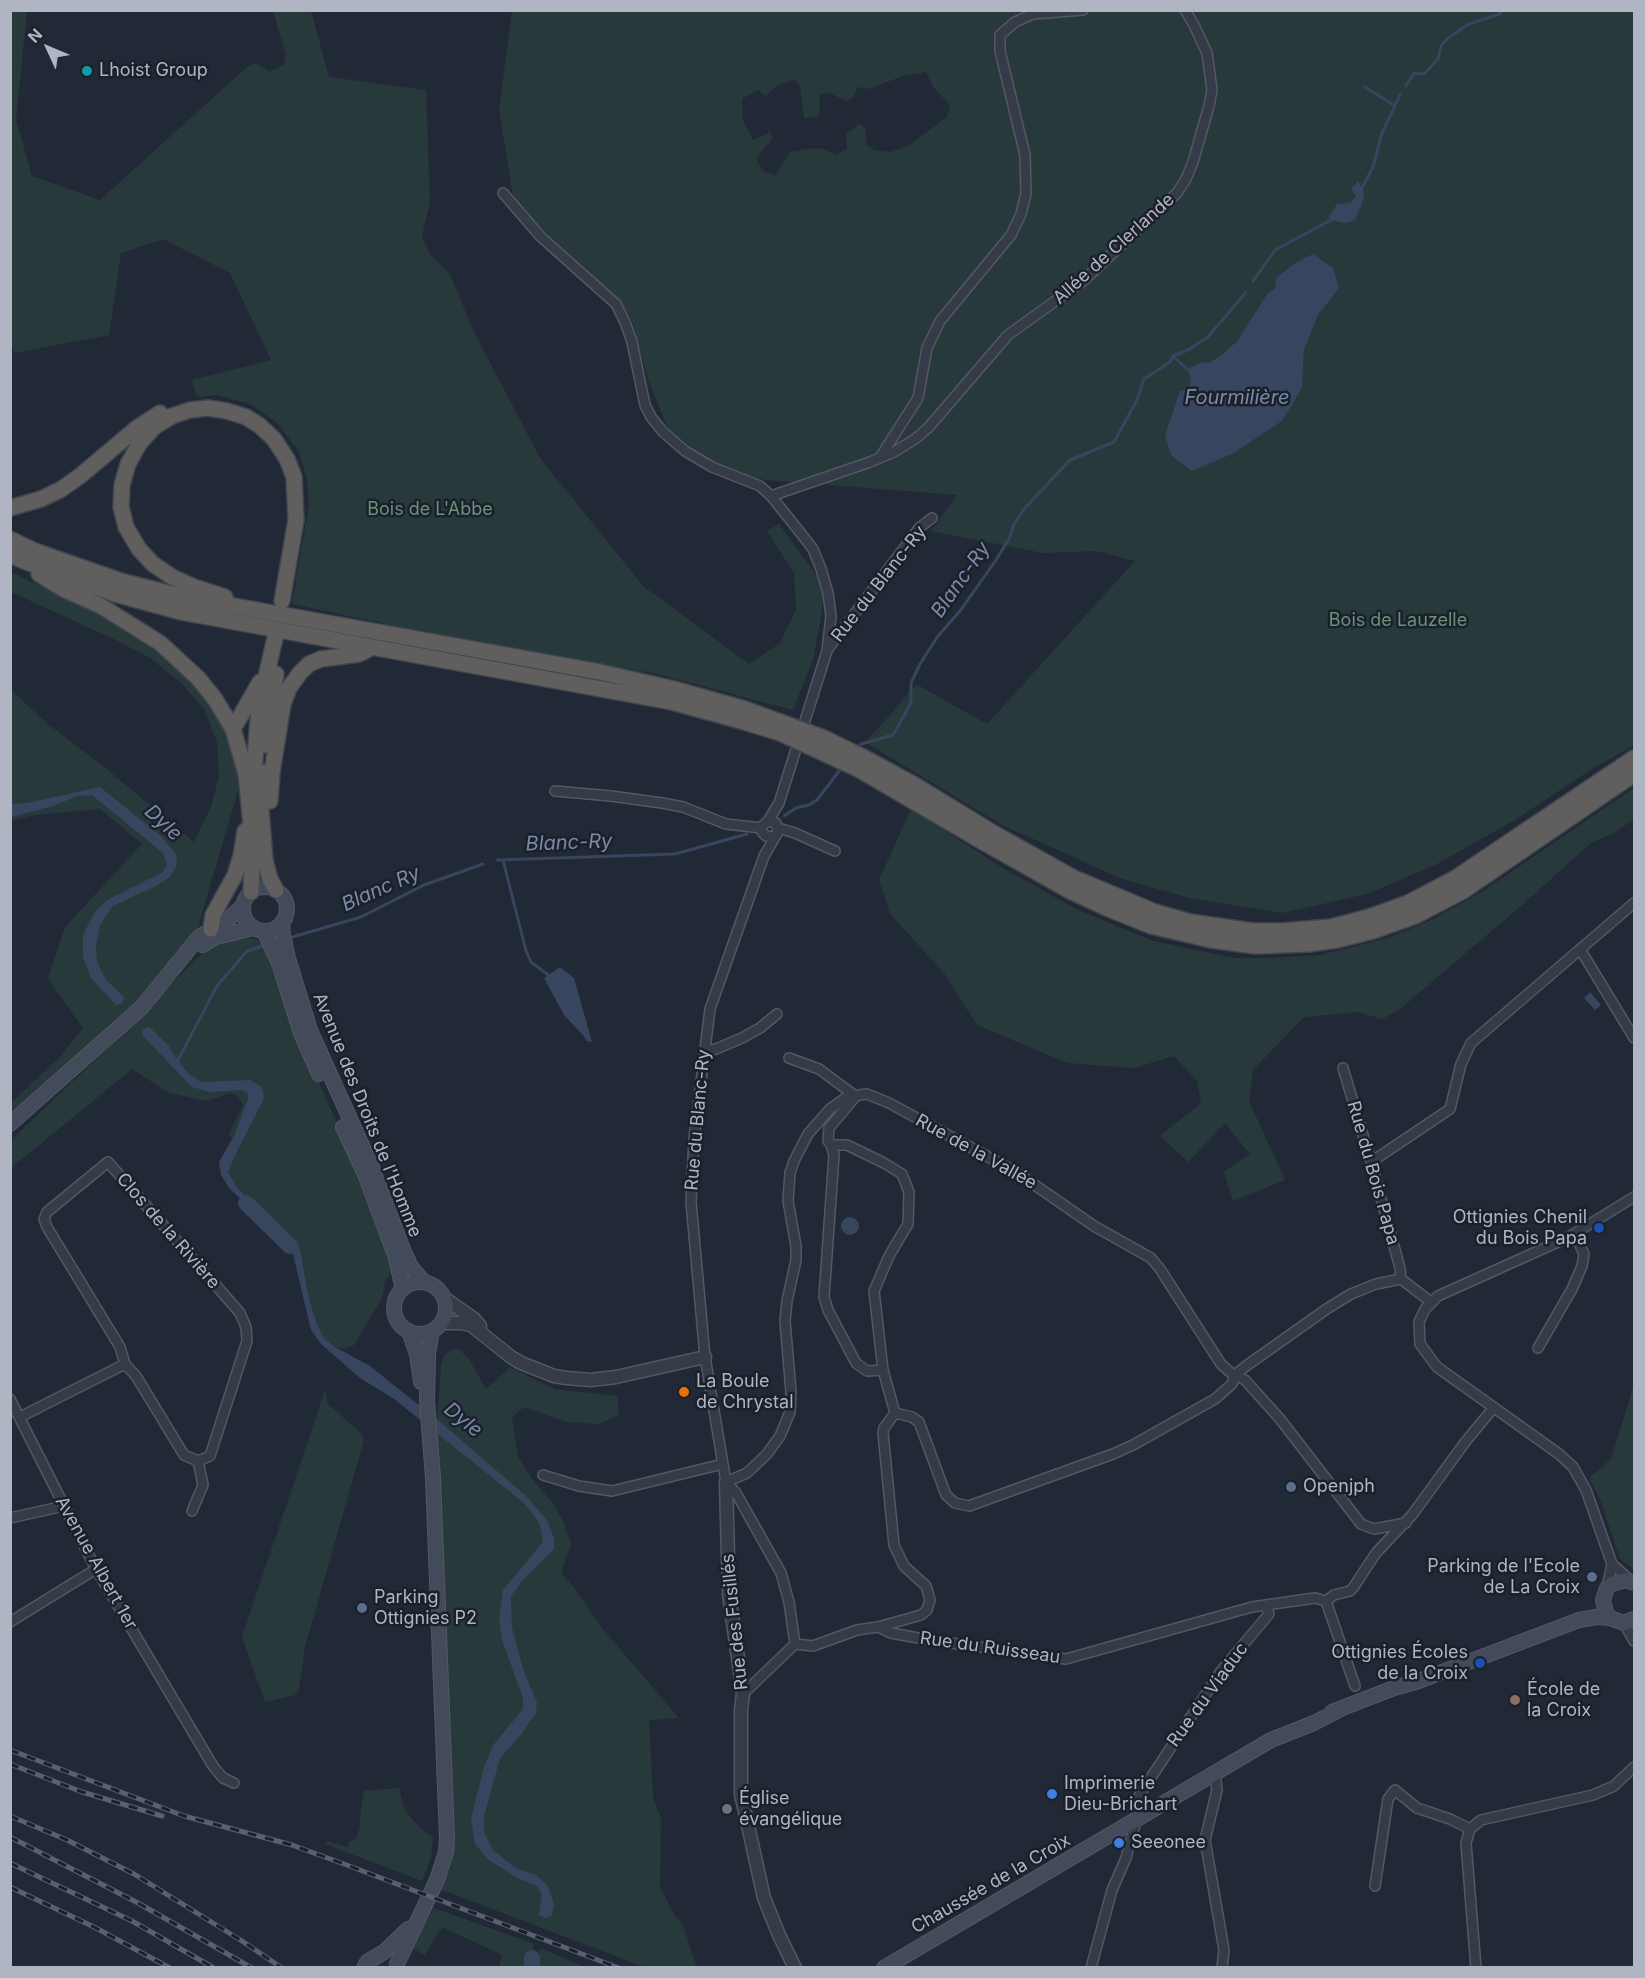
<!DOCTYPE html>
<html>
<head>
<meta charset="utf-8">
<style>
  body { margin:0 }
  #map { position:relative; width:1645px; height:1978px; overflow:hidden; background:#222936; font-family:Inter,sans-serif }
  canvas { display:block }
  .frame { position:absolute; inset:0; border:12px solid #afb5c3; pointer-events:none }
  .north { position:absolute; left:18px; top:18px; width:60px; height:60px; -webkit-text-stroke:4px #1b202b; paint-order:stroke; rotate:314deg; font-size:16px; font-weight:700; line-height:24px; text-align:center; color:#afb5c3 }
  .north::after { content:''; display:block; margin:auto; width:21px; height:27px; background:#afb5c3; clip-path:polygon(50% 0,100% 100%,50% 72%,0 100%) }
</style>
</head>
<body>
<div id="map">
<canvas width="1645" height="1978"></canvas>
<div class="frame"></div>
<div class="north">N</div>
</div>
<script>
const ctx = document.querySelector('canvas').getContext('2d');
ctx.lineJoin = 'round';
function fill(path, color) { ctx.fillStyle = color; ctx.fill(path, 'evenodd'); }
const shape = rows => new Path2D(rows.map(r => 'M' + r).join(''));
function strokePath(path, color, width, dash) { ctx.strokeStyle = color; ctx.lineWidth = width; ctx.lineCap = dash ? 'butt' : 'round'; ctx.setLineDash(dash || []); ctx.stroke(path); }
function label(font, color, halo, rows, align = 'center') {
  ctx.font = font + ' Inter,sans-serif'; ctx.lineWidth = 5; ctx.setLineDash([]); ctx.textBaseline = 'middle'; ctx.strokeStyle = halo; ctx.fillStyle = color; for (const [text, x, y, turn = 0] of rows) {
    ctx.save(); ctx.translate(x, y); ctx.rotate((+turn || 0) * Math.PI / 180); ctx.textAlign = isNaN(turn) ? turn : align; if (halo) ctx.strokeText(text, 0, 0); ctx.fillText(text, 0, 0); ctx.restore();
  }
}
fill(shape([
  [10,11,27,11,16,120,32,176,100,200,248,66,257,63,269,72,284,65,286,55,273,11,311,11,329,77,426,90,430,202,422,236,429,253,450,274,474,332,540,458,643,586,749,664,779,644,796,610,794,573,767,531,779,524,823,584,822,612,813,659,793,710,657,674,392,627,382,623,292,604,309,504,307,478,298,450,276,422,250,404,217,395,197,397,192,380,271,360,230,273,163,239,121,253,109,335,14,353,10,339],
  [512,11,1634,11,1634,745,1592,769,1515,820,1437,864,1367,894,1282,913,1189,898,1120,878,1002,825,865,742,892,713,916,684,987,724,1135,561,1096,551,1043,553,931,531,957,495,765,480,715,466,672,438,649,382,631,318,624,306,616,296,533,221,514,202,499,110],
  [926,72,933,87,950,105,947,117,910,145,891,152,874,150,867,144,865,129,860,123,846,134,847,149,836,155,824,149,815,148,790,152,775,176,762,170,756,158,773,138,770,132,753,140,743,120,742,99,758,90,766,96,778,85,795,80,800,86,804,118,819,117,820,94,830,93,846,101,853,98,857,87,868,89,903,76],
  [1356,196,1345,223,1341,222,1337,205,1350,203],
  [1295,263,1338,288,1318,315,1304,350,1302,388,1178,401,1180,392,1189,389,1191,378,1223,354,1238,340,1267,294,1275,288,1276,278],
  [11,572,86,608,146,642,170,660,201,690,222,724,235,758,238,779,238,790,197,931,138,1000,11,1115,11,1103,59,1058,83,1028,48,979,65,927,142,844,100,809,34,815,11,821,10,689,48,724,103,766,194,842,211,807,219,776,217,742,204,709,181,683,150,658,116,640,11,592],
  [1634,788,1634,819,1614,833,1591,843,1521,906,1400,1009,1382,1019,1358,1012,1304,1017,1253,1070,1249,1101,1285,1180,1233,1201,1224,1172,1250,1154,1225,1123,1188,1162,1160,1136,1201,1103,1197,1081,1174,1056,1134,1068,1067,1063,977,1025,944,973,890,914,879,880,911,809,1003,868,1076,909,1153,941,1235,958,1268,958,1320,955,1388,938,1431,920,1480,893],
  [245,936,258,940,268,955,284,1003,350,1153,383,1238,391,1273,385,1281,382,1298,354,1345,346,1348,335,1347,324,1338,317,1324,309,1299,300,1248,237,1187,228,1172,238,1147,229,1134,243,1105,238,1096,231,1093,206,1101,169,1093,132,1069,11,1168,11,1140,125,1032,198,957,216,943],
  [456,1348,467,1356,486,1389,510,1367,554,1389,617,1396,619,1415,599,1424,567,1422,524,1407,512,1417,518,1457,533,1480,554,1505,564,1523,571,1544,561,1573,573,1586,602,1628,679,1718,649,1720,653,1797,661,1818,660,1887,675,1916,683,1925,696,1965,692,1967,644,1967,440,1889,450,1863,452,1839,436,1438,441,1366,445,1354],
  [1634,1384,1634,1569,1620,1559,1600,1499,1589,1478,1611,1459],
  [325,1390,328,1404,363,1435,364,1440,305,1647,299,1689,295,1695,265,1702,242,1637],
  [399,1788,404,1808,409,1815,420,1828,433,1837,431,1858,422,1881,325,1844,327,1841,347,1847,349,1842,356,1838,360,1828,360,1816,364,1791],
  [434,1908,534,1944,529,1960,529,1967,499,1967,502,1955,442,1927,425,1955,412,1948],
  [540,1948,584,1967,536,1967]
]), '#28393b');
fill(shape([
  [1358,181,1363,190,1364,198,1355,220,1345,223,1331,220,1329,216,1337,204,1350,203,1356,196,1351,189],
  [1313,254,1333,268,1339,288,1318,315,1304,350,1302,388,1282,421,1232,454,1192,471,1171,455,1165,435,1180,391,1189,388,1191,378,1187,369,1202,362,1209,363,1223,354,1238,340,1267,294,1275,288,1276,278,1295,263],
  [100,787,161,836,177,856,176,867,170,877,154,887,113,906,100,925,96,945,97,962,106,980,125,998,121,1004,116,1005,91,978,83,957,83,935,94,913,107,900,163,872,167,865,163,853,92,795,78,796,50,807,11,817,11,804,27,803],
  [560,967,574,978,592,1042,587,1041,581,1033,564,1015,544,978],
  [1590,992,1601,1005,1595,1010,1584,998],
  [149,1027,168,1045,181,1065,190,1075,202,1082,250,1080,262,1087,264,1099,239,1147,228,1172,237,1187,257,1208,292,1237,300,1248,309,1299,317,1324,324,1338,335,1347,370,1366,445,1426,525,1495,547,1520,554,1538,554,1549,522,1581,511,1596,512,1628,524,1672,537,1702,536,1713,519,1737,500,1758,484,1816,484,1832,493,1850,516,1868,536,1875,548,1886,554,1904,552,1916,545,1918,539,1915,542,1895,537,1886,515,1877,488,1859,475,1844,471,1819,484,1767,494,1744,523,1709,523,1698,502,1640,499,1618,503,1590,543,1542,540,1524,524,1503,394,1399,360,1378,321,1344,311,1330,293,1254,284,1240,230,1189,221,1175,219,1162,234,1136,249,1096,246,1092,241,1090,210,1092,192,1087,142,1035,143,1030],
  '841 1226a9 9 0 1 1 18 0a9 9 0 1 1-18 0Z'
]), '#38455e');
strokePath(shape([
  [1406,86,1414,73,1424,74,1438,59,1441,46,1448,38,1469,24,1500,14,1501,10],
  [1365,87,1394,105],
  [1361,190,1373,167,1382,133,1400,95],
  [1253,281,1275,250,1333,219],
  [1173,356,1187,369],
  [856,750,861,744,893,735,911,703,911,683,920,664,938,636,960,611,996,560,1009,539,1014,524,1024,509,1070,460,1114,442,1137,400,1144,379,1170,362,1173,356,1188,350,1208,337,1246,292],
  [784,816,796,808,809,805,817,800,843,766],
  [497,860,675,854,747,834],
  [503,860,526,951,531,962,551,977],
  [289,938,361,917,424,885,483,864],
  [177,1062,217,986,247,951,262,946]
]), '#38455e', 3);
strokePath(shape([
  [246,1203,290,1246],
  [532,1958,532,1968]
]), '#38455e', 16);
const minor = shape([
  [503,193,540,236,616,304,625,322,632,342,645,405,651,417,663,432,685,451,712,467,760,486,771,496,799,531,813,549,821,569,828,593,831,616,827,651,779,803,768,821],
  [881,456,918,398,927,348,940,321,1011,235,1021,214,1026,194,1025,155,1000,51,1000,35,1015,22,1033,14,1083,10],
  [771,496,870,462,894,452,915,439,928,428,1008,335,1083,281,1177,193,1186,179,1193,162,1209,106,1212,90,1207,53,1194,25,1185,10],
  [828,649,919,528,932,518],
  [555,791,611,796,662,803,683,807,726,824,762,828],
  [778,828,795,833,835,851],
  [773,837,766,836,762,832,762,826,768,821,776,823,778,832,764,856,710,1009,694,1139,691,1202,705,1357,726,1482,736,1493,781,1573,789,1602,795,1644],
  [1580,949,1634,1038],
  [704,1051,716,1049,742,1038,760,1028,777,1014],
  [789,1058,819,1069,854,1095],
  [1343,1068,1371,1162,1400,1268,1401,1279],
  [831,1145,828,1141,829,1128,856,1096],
  [1371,1162,1450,1109,1461,1064,1471,1043,1634,903],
  [1538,1348,1572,1289,1582,1266,1584,1254,1575,1234],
  [883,1370,874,1291,889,1256,908,1224,909,1192,902,1174,884,1163,847,1145,831,1145,834,1155,824,1297,828,1310,856,1363,867,1371,883,1370,895,1413],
  [10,1399,96,1569,213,1766,223,1778,234,1783],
  [20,1417,125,1364,136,1376,184,1455,198,1461,210,1456,247,1341,246,1327,240,1313,108,1162,47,1212,44,1219,47,1227,120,1347,125,1364],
  [543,1475,579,1486,612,1491,723,1464],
  [726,1482,747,1473,767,1454,780,1436,790,1412,791,1392,785,1321,787,1301,796,1260,796,1246,788,1201,790,1173,794,1161,808,1134,830,1109,847,1097,867,1094,889,1103,1016,1172,1094,1226,1151,1258,1160,1269,1221,1364,1231,1373,1245,1380,1280,1419,1361,1524,1374,1529,1406,1523],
  [192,1511,203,1485,198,1461],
  [10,1518,64,1506],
  [1631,1581,1612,1564,1586,1490,1573,1467,1559,1454,1437,1367,1420,1344,1419,1322,1425,1309,1438,1296,1567,1238,1634,1197],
  [1607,1588,1612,1564],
  [1326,1601,1334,1595,1350,1591,1353,1588,1376,1553,1412,1515,1466,1441,1490,1412],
  [1326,1601,1355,1686],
  [10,1622,96,1569],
  [1624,1623,1634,1641],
  [878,1627,921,1615,927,1610,930,1600,926,1586,904,1566,894,1545,883,1433,884,1428,895,1413,912,1417,919,1422,946,1495,955,1503,969,1506,1113,1454,1133,1445,1215,1399,1232,1384,1235,1375,1246,1366,1328,1308,1351,1294,1376,1284,1401,1279,1431,1302],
  [795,1644,813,1646,857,1630,878,1627,891,1633,929,1640,1066,1659,1252,1607,1315,1598,1326,1601],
  [743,1694,795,1644],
  [1215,1773,1217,1790,1205,1840,1224,1950,1222,1968],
  [1375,1886,1388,1799,1395,1790,1417,1808,1450,1819,1470,1829],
  [1091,1968,1112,1890,1126,1858,1136,1821,1139,1796,1221,1671,1269,1614,1266,1605],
  [1476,1968,1466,1843,1470,1829,1481,1820,1593,1795,1614,1786,1634,1767]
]);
const tertiary = shape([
  [444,1298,474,1319,480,1326],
  [441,1323,461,1323,471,1325,511,1357,521,1363,554,1376,566,1378,591,1380,616,1377,705,1357],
  [726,1482,729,1594,743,1694,741,1710,741,1794,764,1898,779,1935,795,1968]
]);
const secondary = shape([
  '243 909a22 22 0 1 1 44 0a22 22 0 1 1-44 0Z',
  [282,922,283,935,288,958,310,1030,373,1170,404,1252,411,1267,424,1282],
  [264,931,279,963,301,1033,319,1074],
  [202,945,216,937,253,928],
  [10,1124,142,1007,199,937,227,920,243,906],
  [343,1127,365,1174,395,1255,403,1289],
  '394 1308a26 26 0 1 1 52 0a26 26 0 1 1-52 0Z',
  [409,1331,417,1354,421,1382],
  [1634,1583,1625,1580,1612,1584,1607,1588,1603,1600,1606,1613,1610,1618,1624,1623,1634,1619],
  [1332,1712,1394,1688,1416,1682,1579,1620,1596,1617,1610,1618],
  [397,1964,437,1880,446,1852,447,1839,433,1478,427,1401,428,1354,432,1331],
  [364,1968,367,1962,384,1952,408,1929],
  [884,1968,1271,1740,1314,1723,1341,1709]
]);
const trunk = shape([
  [10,508,41,499,60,490,80,476,137,428,160,413],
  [10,539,35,551,121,581,184,597,600,672,674,689,745,709],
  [10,555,29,563,115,594,181,612,672,702,741,721],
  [39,574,63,589,101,606,160,643,198,678,215,699,233,729,246,774,253,845,251,892],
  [225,597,194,587,172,577,153,564,139,549,126,527,121,507,122,485,128,464,139,444,154,427,172,416,190,410,208,408,227,411,246,417,259,425,274,439,287,459,294,477,296,520,282,601],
  [233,729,260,682],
  [265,745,276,674],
  [262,772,261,809,265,860,270,879,276,890],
  [253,784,259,707,275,638],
  [270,801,272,772,283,704,289,688,300,673,309,664,321,659,359,654,367,650],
  [990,831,1074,878,1155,912,1190,922,1253,931,1282,931,1331,927,1369,917,1408,903,1454,879,1634,758],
  [983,842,1068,890,1109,909,1151,926,1211,940,1256,946,1308,944,1337,940,1373,931,1415,916,1463,891,1634,774],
  [211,929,213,915,235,875,241,856,245,831]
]);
strokePath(minor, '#525864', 12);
strokePath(tertiary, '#525864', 15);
strokePath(secondary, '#525864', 16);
strokePath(trunk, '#3f4551', 18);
strokePath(minor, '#353b47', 9);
strokePath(tertiary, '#353b47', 12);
strokePath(secondary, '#434a59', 14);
strokePath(trunk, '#605f5d', 15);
const rail = shape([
  [10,1750,184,1816,292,1845,344,1864,619,1968],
  [10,1764,82,1792,162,1816],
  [10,1816,67,1840,134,1874,242,1941,282,1968],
  [10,1837,138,1903,252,1968],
  [10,1863,132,1921,214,1968],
  [10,1887,94,1927,170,1968]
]);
strokePath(rail, '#59606f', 5);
strokePath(rail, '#1b202b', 3, [9]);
const trunkBridge = shape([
  [745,709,824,738,865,758,913,784,990,831],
  [741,721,780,733,858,769,983,842]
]);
strokePath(trunkBridge, '#3f4551', 18, []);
strokePath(trunkBridge, '#605f5d', 15);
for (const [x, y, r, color] of [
  [87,71,6,"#0f9aa8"],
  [1599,1228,6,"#1a4fb4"],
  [684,1392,6,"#e8710a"],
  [1291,1487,6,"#5c6f8a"],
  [1592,1577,6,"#5c6f8a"],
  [362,1608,6,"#5c6f8a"],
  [1480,1663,6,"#1a4fb4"],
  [1515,1700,6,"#8d6e63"],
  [1052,1794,6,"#3f7fe0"],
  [727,1809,6,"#6b7280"],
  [1119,1843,6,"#3f7fe0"]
]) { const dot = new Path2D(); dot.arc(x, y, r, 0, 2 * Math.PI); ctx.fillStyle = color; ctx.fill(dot); strokePath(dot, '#1b202b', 2); }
label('18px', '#afb5c3', '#1b202b', [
  ["Lhoist Group",99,71],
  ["Ottignies Chenil",1587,1218,"right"],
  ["du Bois Papa",1587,1239,"right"],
  ["La Boule",696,1382],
  ["de Chrystal",696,1403],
  ["Openjph",1303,1487],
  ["Parking de l'Ecole",1580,1567,"right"],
  ["de La Croix",1580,1588,"right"],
  ["Parking",374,1598],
  ["Ottignies P2",374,1619],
  ["Ottignies Écoles",1468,1653,"right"],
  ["de la Croix",1468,1674,"right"],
  ["École de",1527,1690],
  ["la Croix",1527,1711],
  ["Imprimerie",1064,1784],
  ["Dieu-Brichart",1064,1805],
  ["Église",739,1799],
  ["évangélique",739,1820],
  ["Seeonee",1131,1843]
], 'left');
label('18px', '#afb5c3', '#1b202b', [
  ["Allée de Clerlande",1114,249,-42],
  ["Rue du Blanc-Ry",879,584,-52],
  ["Avenue des Droits de l'Homme",367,1115,68],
  ["Rue du Blanc-Ry",698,1120,-85],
  ["Rue de la Vallée",976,1152,29],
  ["Rue du Bois Papa",1373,1173,74],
  ["Clos de la Rivière",168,1231,49],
  ["Avenue Albert 1er",96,1563,61],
  ["Rue des Fusillés",735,1622,-96],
  ["Rue du Ruisseau",990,1648,8],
  ["Rue du Viaduc",1208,1695,-54],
  ["Chaussée de la Croix",991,1884,-30]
]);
label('18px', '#699276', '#1b202b', [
  ["Bois de L'Abbe",430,510],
  ["Bois de Lauzelle",1398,621]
]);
label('italic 20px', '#7a8aaa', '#1b202b', [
  ["Fourmilière",1237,398],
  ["Blanc-Ry",961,580,-55],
  ["Dyle",163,823,43],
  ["Blanc-Ry",569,843,-2],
  ["Blanc Ry",381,889,-24],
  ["Dyle",463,1420,39]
]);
</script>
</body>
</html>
